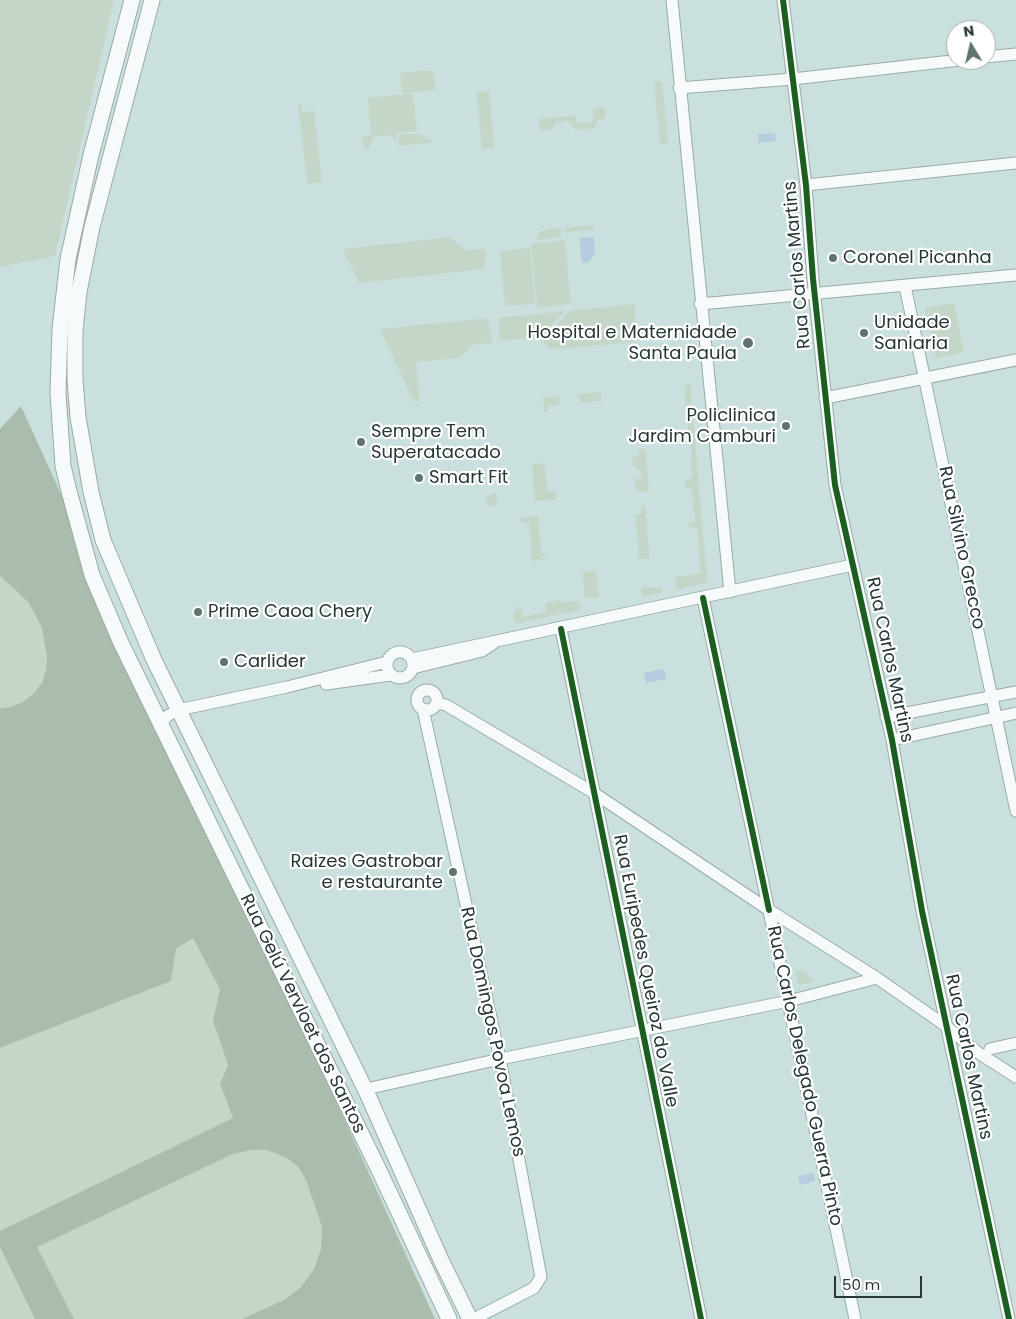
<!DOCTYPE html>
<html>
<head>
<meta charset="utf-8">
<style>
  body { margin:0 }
  #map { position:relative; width:1016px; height:1319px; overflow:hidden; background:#cae0de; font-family:Poppins,sans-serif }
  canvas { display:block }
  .north { position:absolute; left:946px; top:20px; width:50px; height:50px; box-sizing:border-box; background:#fff; border:1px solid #a9afae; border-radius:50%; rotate:351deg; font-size:14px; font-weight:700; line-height:20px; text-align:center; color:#273735 }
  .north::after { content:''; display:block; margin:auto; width:18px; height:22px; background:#607270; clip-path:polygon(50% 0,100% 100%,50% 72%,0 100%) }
  .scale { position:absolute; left:834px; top:1276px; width:88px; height:22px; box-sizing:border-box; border:2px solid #273735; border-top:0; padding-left:6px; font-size:15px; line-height:18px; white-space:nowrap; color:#273735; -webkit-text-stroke:4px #fff; paint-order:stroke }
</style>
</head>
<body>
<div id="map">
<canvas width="1016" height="1319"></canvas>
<div class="north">N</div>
<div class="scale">50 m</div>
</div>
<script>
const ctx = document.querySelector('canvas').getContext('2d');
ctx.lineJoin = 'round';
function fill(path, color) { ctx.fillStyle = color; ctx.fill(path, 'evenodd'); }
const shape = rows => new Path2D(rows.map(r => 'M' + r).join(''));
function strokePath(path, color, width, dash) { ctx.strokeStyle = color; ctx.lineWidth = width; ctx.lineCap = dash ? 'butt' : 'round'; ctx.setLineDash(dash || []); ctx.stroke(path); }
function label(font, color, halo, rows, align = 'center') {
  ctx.font = font + ' Poppins,sans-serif'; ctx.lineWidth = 4.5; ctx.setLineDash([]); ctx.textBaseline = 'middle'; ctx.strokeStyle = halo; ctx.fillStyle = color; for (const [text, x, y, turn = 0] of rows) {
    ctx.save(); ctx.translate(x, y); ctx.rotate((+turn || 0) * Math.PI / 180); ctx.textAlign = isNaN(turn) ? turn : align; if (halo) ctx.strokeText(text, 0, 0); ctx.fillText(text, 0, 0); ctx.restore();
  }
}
fill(shape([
  [0,0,114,0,55,256,0,267],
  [433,70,435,90,402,93,400,73],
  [662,81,668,143,660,144,654,82],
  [489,91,494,148,482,149,477,92],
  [413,93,417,131,397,133,396,142,391,135,374,137,368,149,364,148,362,137,371,136,368,98],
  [301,103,302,112,314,111,322,182,307,184,298,104],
  [605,108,605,118,597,120,595,128,576,130,568,121,555,123,552,129,540,132,539,119,576,116,578,123,593,122,593,109],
  [399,134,419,134,434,142,399,146],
  [593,225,594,230,565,232,564,228],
  [561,228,561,237,535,240,541,231],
  [451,237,465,250,486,249,484,269,359,283,343,249],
  [565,240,571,304,537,308,531,244],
  [530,248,535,304,505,306,500,251],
  [954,303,964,352,936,358,925,308],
  [634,304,637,339,635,342,557,349,550,348,542,341,570,311],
  [565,311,540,338,500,340,498,318],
  [488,318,492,343,475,344,459,358,416,362,420,401,414,402,380,329],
  [690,383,707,580,705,583,676,590,675,579,677,577,701,574,697,528,690,527,689,522,695,522,692,488,686,489,685,480,692,478,691,445,689,445,685,402,685,385],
  [601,392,602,401,580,403,579,394],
  [559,396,560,405,547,406,548,412,544,412,543,398],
  [645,449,649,491,636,492,635,479,641,478,641,471,633,465,632,457,639,456,639,450],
  [545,463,547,491,555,491,556,500,535,501,532,464],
  [496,492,497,506,489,506,485,498],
  [645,505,650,561,649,562,649,558,639,559,635,514,641,514,641,506],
  [538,516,541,554,544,553,545,560,532,561,529,523,521,523,521,518],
  [596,570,599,597,584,598,583,572],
  [0,576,29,603,42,628,47,657,46,670,42,683,34,693,23,702,11,707,0,708],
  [644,587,661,587,662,593,642,597,641,590],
  [560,600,560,602,579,601,581,610,515,624,513,615,519,605,523,617,546,612,545,603],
  [193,938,220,989,213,1021,228,1065,220,1084,233,1119,0,1231,0,1048,171,981,176,949],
  [795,970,805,972,814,982,799,985],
  [251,1150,267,1150,287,1158,298,1168,306,1180,317,1207,322,1228,321,1249,314,1269,301,1287,284,1300,242,1319,74,1319,36,1247,233,1154],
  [0,1247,35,1319,0,1319]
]), '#c4d6c7');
fill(shape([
  [21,406,435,1319,242,1319,284,1300,301,1287,314,1269,321,1249,322,1227,306,1180,298,1167,287,1158,267,1150,251,1150,233,1154,37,1247,74,1319,35,1319,0,1247,0,1231,233,1118,220,1084,228,1065,213,1021,220,989,193,938,176,949,171,981,0,1048,0,708,11,707,23,702,34,693,42,683,46,670,47,657,42,628,29,603,0,576,0,429]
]), '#aabdac');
fill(shape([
  [775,133,776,141,758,143,758,134],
  [594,237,595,254,589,262,582,263,579,238],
  [664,669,666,679,646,683,644,673],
  [814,1173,815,1181,800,1185,798,1176]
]), '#b4cedf');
const minor = shape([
  [672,0,730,592],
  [783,0,806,185,813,279,835,485,892,740,922,911,1009,1319],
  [986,57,1016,54],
  [679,88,793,79,960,60],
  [806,185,1016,163],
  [905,286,1016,811],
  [700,304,1016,275],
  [825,398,1016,360],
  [703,598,855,1319],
  [561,629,701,1319],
  '387 665a13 13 0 1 1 26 0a13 13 0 1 1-26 0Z',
  [412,659,853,565],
  [413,668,482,651,494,643],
  [326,684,391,675],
  '417 700a10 10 0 1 1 20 0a10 10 0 1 1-20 0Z',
  [437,703,446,705,594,793,769,910,877,978,946,1026,977,1052,1016,1077],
  [423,709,500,1059,541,1277,534,1288,474,1319],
  [886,717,1016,692],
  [160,725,167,716,178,710,287,687,387,662],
  [892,740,1016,713],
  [990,1049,1016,1043],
  [366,1089,500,1059,789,1001,877,978]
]);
const secondary = shape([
  [132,0,91,155,68,259,60,329,58,393,63,466,69,491,92,575,121,643,377,1166,449,1319],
  [152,0,92,227,79,292,75,331,75,380,78,417,91,492,103,540,154,660,367,1093,441,1260,470,1319]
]);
strokePath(minor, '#99aba9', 13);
strokePath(secondary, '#99aba9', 17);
strokePath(minor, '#f7fafa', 11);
strokePath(secondary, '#f7fafa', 15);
strokePath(shape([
  [783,0,806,185,813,279,835,485,892,740,922,911,1009,1319],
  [703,598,769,910],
  [561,629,701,1319]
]), '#1b5e20', 6);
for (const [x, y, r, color] of [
  [833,258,5,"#607270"],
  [864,333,5,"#607270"],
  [748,343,6,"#607270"],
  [786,426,5,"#607270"],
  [361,442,5,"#607270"],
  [419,478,5,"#607270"],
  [198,612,5,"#607270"],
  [224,662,5,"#607270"],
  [453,872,5,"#607270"]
]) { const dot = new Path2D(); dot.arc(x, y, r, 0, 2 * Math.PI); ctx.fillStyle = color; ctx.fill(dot); strokePath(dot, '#fff', 2); }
label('18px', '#273735', '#fff', [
  ["Coronel Picanha",843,258],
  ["Unidade",874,323],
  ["Saniaria",874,344],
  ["Hospital e Maternidade",737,333,"right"],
  ["Santa Paula",737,354,"right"],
  ["Policlinica",776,416,"right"],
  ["Jardim Camburi",776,437,"right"],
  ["Sempre Tem",371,432],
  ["Superatacado",371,453],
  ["Smart Fit",429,478],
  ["Prime Caoa Chery",208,612],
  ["Carlider",234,662],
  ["Raizes Gastrobar",443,862,"right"],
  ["e restaurante",443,883,"right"]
], 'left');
label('18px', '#273735', '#fff', [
  ["Rua Carlos Martins",798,265,-95],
  ["Rua Silvino Grecco",961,548,78],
  ["Rua Carlos Martins",889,660,78],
  ["Rua Euripedes Queiroz do Valle",645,971,79],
  ["Rua Gelú Vervloet dos Santos",302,1014,64],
  ["Rua Domingos Povoa Lemos",492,1032,78],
  ["Rua Carlos Martins",968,1057,78],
  ["Rua Carlos Delegado Guerra Pinto",804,1076,78]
]);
</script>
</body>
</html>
